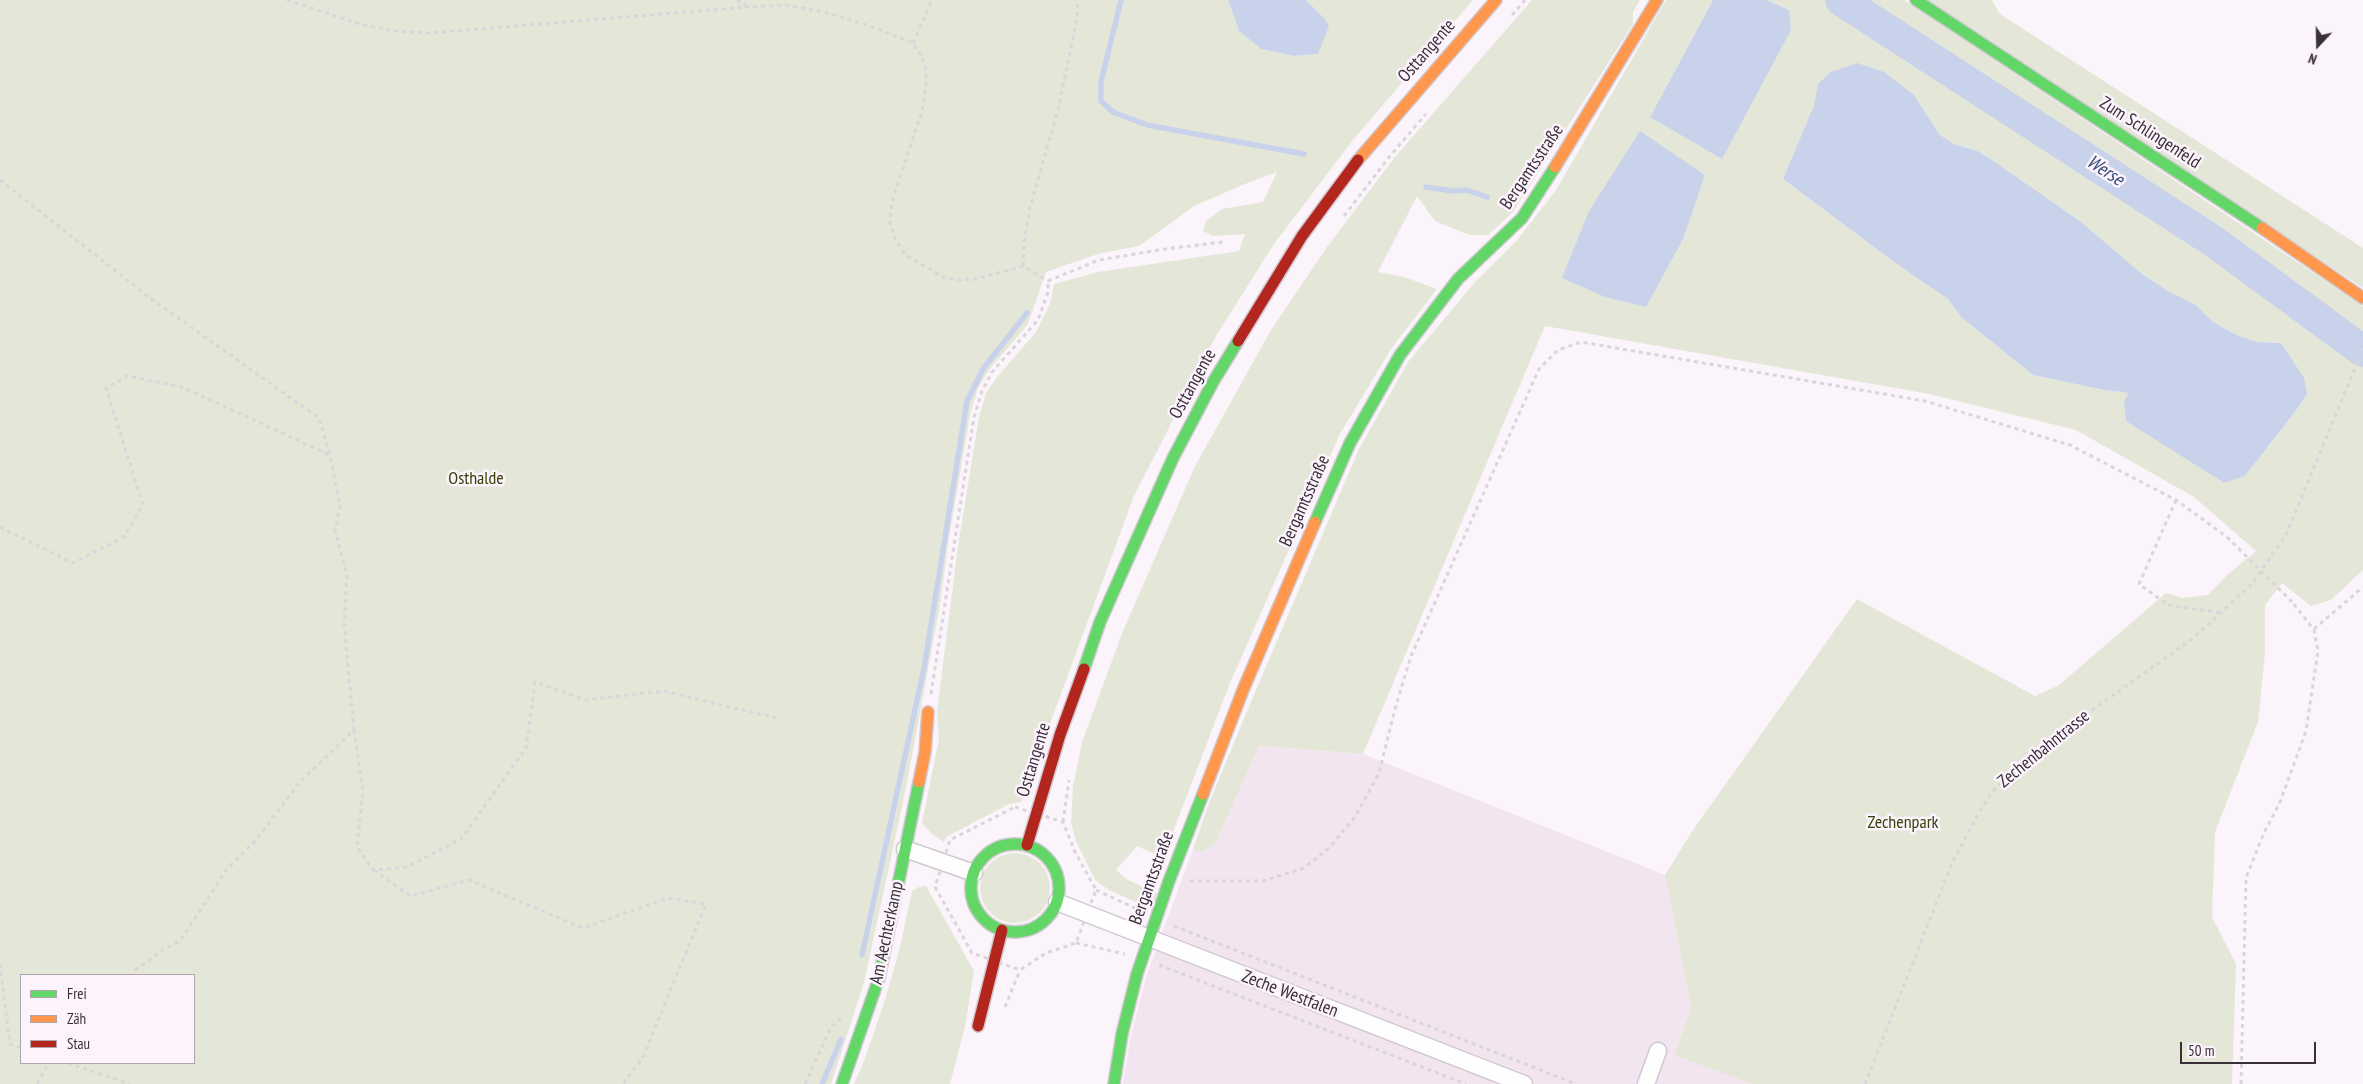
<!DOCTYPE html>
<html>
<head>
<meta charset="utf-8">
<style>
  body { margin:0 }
  #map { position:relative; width:2363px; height:1084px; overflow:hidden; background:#fbf5fb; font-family:"PT Sans Narrow",sans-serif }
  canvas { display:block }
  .legend { position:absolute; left:20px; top:974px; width:175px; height:90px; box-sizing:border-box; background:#fdf3fd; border:1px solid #aea5ae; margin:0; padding:6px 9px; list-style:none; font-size:15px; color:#382f38 }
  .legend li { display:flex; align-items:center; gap:10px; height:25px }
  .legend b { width:25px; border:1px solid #aea5ae }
  .north { position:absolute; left:2293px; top:20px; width:50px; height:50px; -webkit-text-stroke:4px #fdf3fd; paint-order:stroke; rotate:201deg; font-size:14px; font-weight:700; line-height:20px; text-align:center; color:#382f38 }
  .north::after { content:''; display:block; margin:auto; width:18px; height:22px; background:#382f38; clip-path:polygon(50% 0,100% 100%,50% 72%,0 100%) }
  .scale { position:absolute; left:2180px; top:1042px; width:136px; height:22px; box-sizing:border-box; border:2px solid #382f38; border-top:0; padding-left:6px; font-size:15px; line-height:18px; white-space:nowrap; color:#382f38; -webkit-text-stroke:4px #fdf3fd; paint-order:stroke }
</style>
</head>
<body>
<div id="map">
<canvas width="2363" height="1084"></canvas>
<ul class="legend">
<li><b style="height:6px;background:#63d668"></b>Frei</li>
<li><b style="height:6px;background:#ff974d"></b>Zäh</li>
<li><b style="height:6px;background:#b3261e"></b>Stau</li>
</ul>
<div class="north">N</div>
<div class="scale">50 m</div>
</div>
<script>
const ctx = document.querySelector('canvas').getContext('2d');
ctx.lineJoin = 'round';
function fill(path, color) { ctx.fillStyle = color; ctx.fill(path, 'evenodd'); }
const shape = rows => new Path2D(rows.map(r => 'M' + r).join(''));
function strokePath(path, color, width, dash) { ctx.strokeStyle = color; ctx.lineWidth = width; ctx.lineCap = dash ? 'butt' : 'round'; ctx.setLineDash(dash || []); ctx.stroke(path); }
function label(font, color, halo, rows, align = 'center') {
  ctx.font = font + ' "PT Sans Narrow",sans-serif'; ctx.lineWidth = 5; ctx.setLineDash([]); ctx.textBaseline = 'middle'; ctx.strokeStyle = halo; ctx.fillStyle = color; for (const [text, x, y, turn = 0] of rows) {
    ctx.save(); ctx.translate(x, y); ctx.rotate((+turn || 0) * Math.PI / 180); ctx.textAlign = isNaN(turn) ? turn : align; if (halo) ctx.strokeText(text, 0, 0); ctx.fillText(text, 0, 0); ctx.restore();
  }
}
fill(shape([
  [1259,746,1363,754,1665,875,1691,1008,1674,1054,1752,1084,1123,1084,1131,1035,1146,977,1193,849,1202,852,1215,844]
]), '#f3e5ef');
fill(shape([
  [0,0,1228,0,1239,31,1261,49,1294,56,1318,54,1323,17,1306,0,1473,0,1353,140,1274,244,1216,336,1134,496,1021,802,1009,804,946,837,944,842,933,835,922,823,939,739,937,711,958,546,979,417,986,393,997,377,1036,332,1050,304,1054,284,1098,272,1239,251,1245,234,1213,236,1203,231,1206,221,1222,209,1263,202,1277,172,1245,184,1194,206,1139,246,1098,254,1046,272,1028,324,989,370,978,388,970,415,948,544,940,605,906,788,864,983,831,1084,0,1084],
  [21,975,194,975,194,1063,21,1063],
  [1532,0,1640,0,1633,12,1633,24,1513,212,1488,235,1470,235,1435,221,1417,196,1378,272,1404,277,1437,289,1391,349,1340,434,1230,683,1163,858,1137,846,1116,870,1128,880,1157,893,1153,910,1109,890,1095,880,1076,841,1071,823,1073,787,1082,742,1123,631,1195,466,1271,330,1327,247,1394,158],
  [1666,0,1713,0,1650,117,1789,10,1767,0,1904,0,2363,306,2363,570,2331,600,2311,606,2282,583,2265,605,2265,653,2258,722,2215,832,2212,917,2236,964,2232,1084,1752,1084,1674,1055,1691,1008,1665,875,1693,830,1857,599,2035,696,2059,685,2166,593,2183,598,2208,595,2226,576,2256,551,2194,497,2076,430,1929,394,1545,326,1363,754,1259,746,1215,844,1202,852,1193,849,1209,803,1253,697,1359,449,1408,362,1475,282,1518,239,1556,190],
  [1818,84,1914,95,1940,135,1954,144,1978,151,1995,162,2080,221,2141,273,2168,291,2196,305,2213,322,2237,335,2257,342,2281,343,2307,394,2295,412,2245,476,2224,483,2189,460,2129,393,2104,390,2033,375,1962,318,1948,299,1898,265,1783,179,1814,105],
  [1928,0,1992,0,2000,14,2363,248,2363,288],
  '980 888a35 35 0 1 1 70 0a35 35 0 1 1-70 0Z',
  [926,886,974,971,965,1027,950,1084,854,1084,864,1061,885,1000,900,947,912,891,919,887]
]), '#e4e7d8');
fill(shape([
  [1228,0,1306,0,1323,17,1329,26,1318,54,1294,56,1261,49,1239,31],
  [1713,0,1767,0,1789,10,1791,30,1722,159,1650,117],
  [1857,63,1884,72,1914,95,1940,135,1954,144,1978,151,1995,162,2080,221,2141,273,2168,291,2196,305,2213,322,2237,335,2257,342,2281,343,2304,378,2307,394,2295,412,2245,476,2224,483,2126,421,2124,401,2129,393,2104,390,2033,375,1962,318,1948,299,1898,265,1783,179,1814,105,1818,84,1831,72],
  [1640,131,1705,175,1683,239,1646,307,1605,297,1562,278,1589,211]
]), '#c8d3eb');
strokePath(shape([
  [1121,0,1101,82,1101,101,1113,112,1147,125,1304,154],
  [1426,187,1453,191,1467,190,1487,197],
  [862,955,924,668,967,401,983,369,1027,313],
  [822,1084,841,1039]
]), '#c8d3eb', 5.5);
strokePath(shape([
  [1841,0,2213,241,2363,351]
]), '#c8d3eb', 32);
const street = shape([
  [905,849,974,873],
  [1057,902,1524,1084],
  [1646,1084,1658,1051]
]);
const fast = shape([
  [1916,0,2262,228],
  [1315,522,1350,443,1400,355,1458,279,1522,218,1555,167],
  [1084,669,1100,622,1173,458,1213,382,1238,341],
  '971 888a44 44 0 1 1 88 0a44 44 0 1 1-88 0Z',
  [842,1084,879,978,919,782],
  [1114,1084,1122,1034,1137,974,1169,881,1203,794]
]);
const slow = shape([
  [1358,160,1496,0],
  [1555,167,1657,0],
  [2262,228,2363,298],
  [919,782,925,752,928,712],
  [1203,794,1243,690,1315,522]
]);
const jam = shape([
  [1238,341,1302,236,1358,160],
  [1027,845,1060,735,1084,669],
  [978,1026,1002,930]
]);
strokePath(street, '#d0c9d0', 19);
strokePath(fast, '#d0c9d0', 14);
strokePath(slow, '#d0c9d0', 14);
strokePath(jam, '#d0c9d0', 14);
strokePath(shape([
  [287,0,360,24,394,31,430,33,747,7,786,5,824,12,870,26,913,43,921,55,926,69,926,85,922,111,892,201,890,222,895,239,906,255,945,278,959,280,976,279,1023,266,1048,281],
  [737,0,746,6],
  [1512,15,1525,0],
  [913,43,932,0],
  [0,180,150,298,319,418,330,455,340,505,335,530,347,575,344,623,354,730,301,781,256,840,227,869,180,941,161,951,133,972,133,975],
  [1344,216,1390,156,1426,114],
  [1023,266,1024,243,1030,207,1058,110,1077,19,1078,0],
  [1048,281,1099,260,1165,249,1223,242],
  [2176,500,2139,584,2168,605,2222,613],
  [0,527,73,563,124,537,143,505,106,388,127,376,182,387,330,455],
  [2314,629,2363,587],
  [931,694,974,417,982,391,992,372,1038,320,1048,292,1048,281],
  [354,730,363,791,357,847,373,870,407,867,461,839,526,748,535,682,585,700,664,691,776,718],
  [1015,807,1063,822,1075,852,1096,890,1076,943,1046,953,1020,970,972,953,935,887,950,840,1015,807],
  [1063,822,1069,780],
  [374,870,410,896,469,880,583,928,668,898,706,904,643,1057,623,1084],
  [1190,881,1263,881,1304,868,1329,848,1355,817,1379,773,1395,709,1411,656,1539,369,1558,350,1581,342,1925,401,2070,445,2176,500,2227,537],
  [1096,890,1139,910],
  [1174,926,1576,1084],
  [1076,943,1125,954],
  [0,964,10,1044,21,1048],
  [1159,965,1466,1084],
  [1005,1007,1020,970],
  [68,1063,130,1084],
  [37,1084,49,1063],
  [805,1084,831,1027,844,1016],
  [1865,1084,1953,861,1982,807,1994,790,2018,766,2067,728,2191,640,2252,584,2286,535,2363,349],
  [2241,1084,2246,878,2263,835,2280,802,2306,731,2318,651,2314,630,2293,603]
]), '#dad5da', 3, [4, 4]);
strokePath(street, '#fefefe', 16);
strokePath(fast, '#63d668', 11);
strokePath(slow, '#ff974d', 11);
strokePath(jam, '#b3261e', 11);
strokePath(shape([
  [2227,537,2293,603]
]), '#dad5da', 3, [4, 4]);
label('18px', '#382f38', '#fdf3fd', [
  ["Osttangente",1427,51,-49],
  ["Zum Schlingenfeld",2150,133,33],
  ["Bergamtsstraße",1532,167,-56],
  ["Osttangente",1193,384,-61],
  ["Bergamtsstraße",1305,501,-66],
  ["Zechenbahntrasse",2044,749,-39],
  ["Osttangente",1034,760,-73],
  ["Bergamtsstraße",1152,878,-70],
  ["Am Aechterkamp",887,933,-78],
  ["Zeche Westfalen",1290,994,21]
]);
label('18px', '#354108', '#fdf3fd', [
  ["Osthalde",476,479],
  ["Zechenpark",1903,823]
]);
label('italic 19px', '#344d78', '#fdf3fd', [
  ["Werse",2105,171,33]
]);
</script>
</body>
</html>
